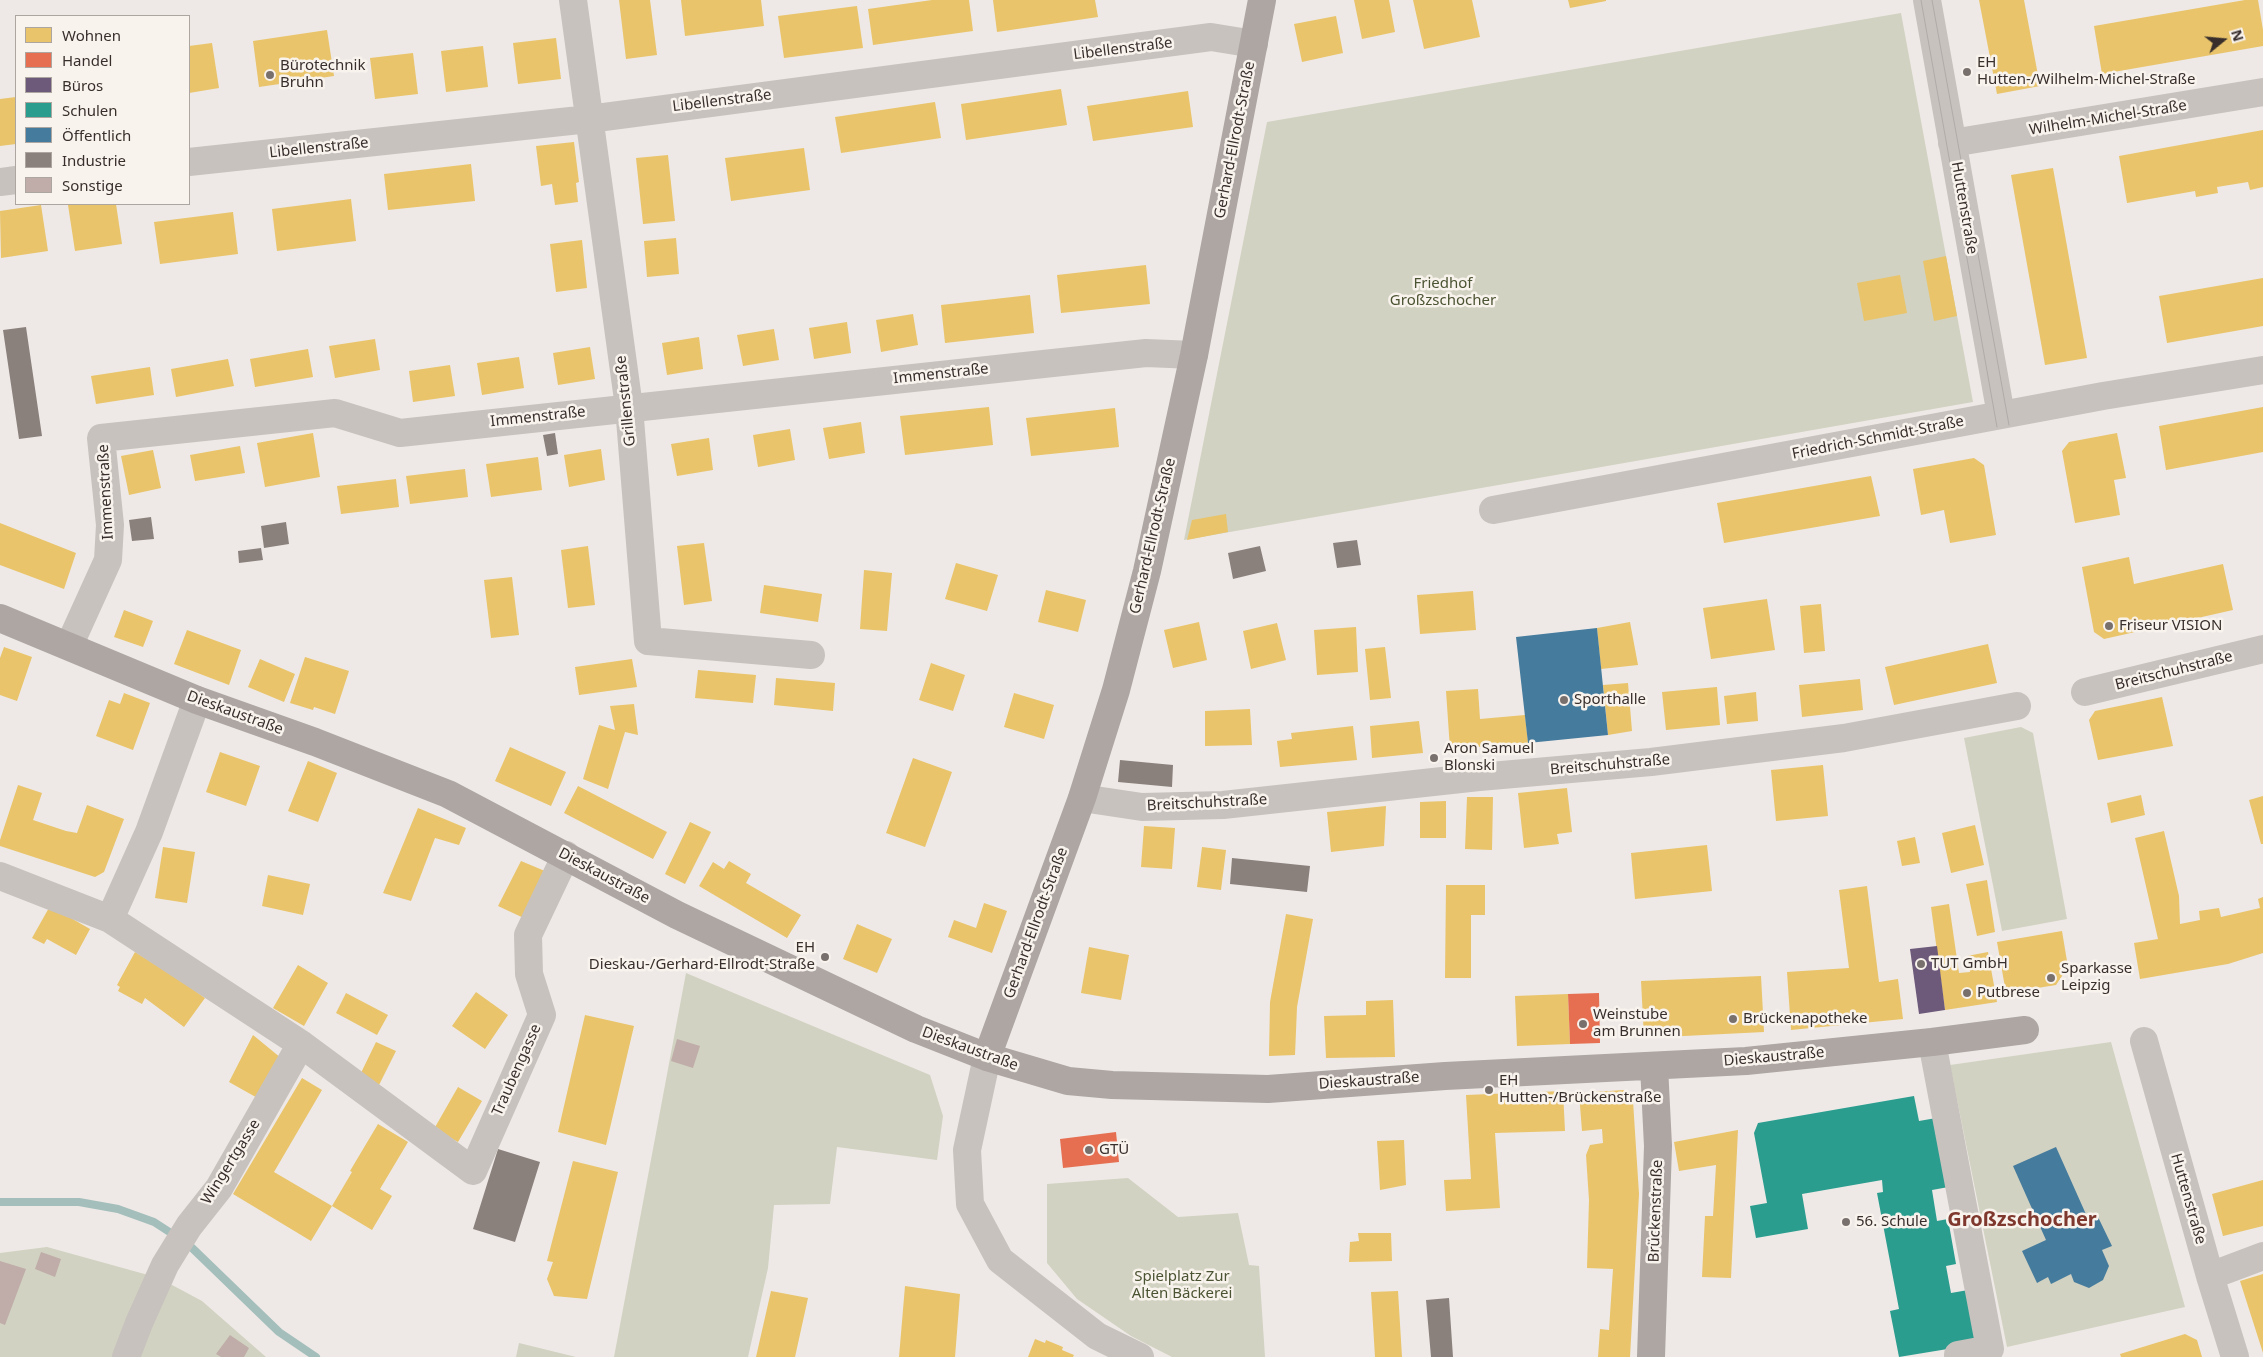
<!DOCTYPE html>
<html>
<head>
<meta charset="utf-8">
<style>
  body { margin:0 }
  #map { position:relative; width:2263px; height:1357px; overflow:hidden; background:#eee9e6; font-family:"Noto Sans",sans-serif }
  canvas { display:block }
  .legend { position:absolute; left:15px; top:15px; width:175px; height:190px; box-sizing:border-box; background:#f9f3ee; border:1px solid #aca5a0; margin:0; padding:6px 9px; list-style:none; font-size:15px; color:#382f2c }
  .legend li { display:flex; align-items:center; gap:10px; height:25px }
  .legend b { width:25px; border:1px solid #aca5a0 }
  .north { position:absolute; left:2198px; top:15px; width:50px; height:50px; -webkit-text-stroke:4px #f9f3ee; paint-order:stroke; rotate:73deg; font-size:14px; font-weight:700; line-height:20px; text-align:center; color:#382f2c }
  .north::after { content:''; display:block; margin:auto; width:18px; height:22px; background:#382f2c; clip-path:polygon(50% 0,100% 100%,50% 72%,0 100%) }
</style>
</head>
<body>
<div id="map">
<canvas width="2263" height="1357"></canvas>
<ul class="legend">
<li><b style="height:14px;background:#e9c46a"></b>Wohnen</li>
<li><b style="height:14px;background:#e76f51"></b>Handel</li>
<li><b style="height:14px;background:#6d597a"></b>Büros</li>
<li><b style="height:14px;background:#2a9d8f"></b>Schulen</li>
<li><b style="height:14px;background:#457b9d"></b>Öffentlich</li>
<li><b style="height:14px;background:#8a817c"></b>Industrie</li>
<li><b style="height:14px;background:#c0ada9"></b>Sonstige</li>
</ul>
<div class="north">N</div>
</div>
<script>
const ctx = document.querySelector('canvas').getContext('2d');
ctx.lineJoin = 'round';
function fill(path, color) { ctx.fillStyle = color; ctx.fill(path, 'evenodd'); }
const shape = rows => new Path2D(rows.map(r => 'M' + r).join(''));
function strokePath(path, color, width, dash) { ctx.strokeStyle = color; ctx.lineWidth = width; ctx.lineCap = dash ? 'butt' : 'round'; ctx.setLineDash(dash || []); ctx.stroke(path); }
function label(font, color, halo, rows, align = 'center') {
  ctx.font = font + ' "Noto Sans",sans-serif'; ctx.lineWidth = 5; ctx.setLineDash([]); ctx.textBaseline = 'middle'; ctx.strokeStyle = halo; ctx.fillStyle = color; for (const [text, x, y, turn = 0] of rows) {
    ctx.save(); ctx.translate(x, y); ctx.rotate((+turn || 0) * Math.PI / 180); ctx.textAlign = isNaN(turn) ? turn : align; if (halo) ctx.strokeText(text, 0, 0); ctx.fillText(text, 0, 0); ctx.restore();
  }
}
fill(shape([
  [1901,13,1973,402,1184,540,1267,122],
  [2021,727,2033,733,2067,919,2002,931,1964,738],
  [686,973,930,1075,943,1116,937,1160,837,1147,830,1204,774,1205,768,1268,748,1357,614,1357],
  [2111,1042,2185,1307,2007,1347,1950,1065],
  [1128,1178,1178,1217,1238,1213,1249,1265,1259,1266,1265,1357,1172,1357,1131,1336,1077,1299,1047,1263,1047,1184],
  [47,1247,159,1278,202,1301,266,1357,0,1357,0,1253],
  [519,1343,576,1357,516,1357]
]), '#d1d2c1');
fill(shape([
  [619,0,650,0,657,55,626,59],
  [681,0,761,0,764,26,685,36],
  [932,0,969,0,973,31,873,45,868,9],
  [993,0,1095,0,1098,17,997,32],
  [1354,0,1389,0,1395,32,1362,39],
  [1413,0,1472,0,1480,37,1424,49],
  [1568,0,1606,0,1606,1,1570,8],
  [1979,0,2024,0,2040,86,1997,94],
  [2245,0,2258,0,2263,30,2263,46,2102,74,2094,26],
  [857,6,863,48,784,58,778,16],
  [1336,16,1343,53,1302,62,1294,24],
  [327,30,334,76,259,87,253,41],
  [556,38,561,79,518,84,513,43],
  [212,43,219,88,189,93,189,46],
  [483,46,488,87,446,92,441,51],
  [413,53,418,94,375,99,370,58],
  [1061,89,1067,125,966,140,961,104],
  [1188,91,1193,127,1093,141,1087,106],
  [16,97,16,144,0,146,0,99],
  [935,102,941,138,841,153,835,117],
  [2263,130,2263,187,2250,190,2248,182,2217,187,2218,193,2196,197,2195,191,2127,203,2119,156],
  [574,142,579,182,576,183,578,202,555,205,552,184,541,186,536,146],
  [804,148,810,190,731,201,725,158],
  [668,155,675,221,643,224,636,158],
  [471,164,475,201,388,210,384,174],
  [2053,168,2087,358,2045,365,2011,175],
  [351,199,356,241,277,251,272,209],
  [80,204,116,204,122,244,75,251,68,205],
  [41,205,48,251,1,258,0,211],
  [233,212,238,254,160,264,154,222],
  [676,238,679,274,647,277,644,241],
  [582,240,587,288,556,292,550,244],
  [1946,256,1957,316,1934,321,1923,261],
  [1146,265,1150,304,1061,313,1057,275],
  [1900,275,1907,313,1864,321,1857,283],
  [2263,278,2263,326,2167,343,2159,296],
  [1030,295,1034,333,945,343,941,305],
  [913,314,918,345,881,352,876,320],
  [847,322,851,353,814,359,809,328],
  [774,329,779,360,743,366,737,335],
  [699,337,703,369,667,375,662,343],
  [375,339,380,370,335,378,329,346],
  [590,347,595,379,558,385,553,353],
  [308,349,313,377,255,387,250,359],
  [519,357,524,388,482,395,477,363],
  [228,359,234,386,176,397,171,369],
  [450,365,455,396,413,402,409,371],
  [150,367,154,395,96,404,91,376],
  [989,407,993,445,905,455,900,416],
  [2263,407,2263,452,2166,470,2159,426],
  [1115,408,1119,447,1031,456,1026,418],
  [861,422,865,453,829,459,823,428],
  [790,429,795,460,758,467,753,435],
  [313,433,320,477,265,487,257,443],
  [2117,433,2126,478,2114,480,2120,515,2075,523,2062,451,2069,442],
  [709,438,713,470,677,476,671,444],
  [240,446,245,473,195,481,190,455],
  [601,449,605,480,569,487,564,455],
  [153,450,161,488,129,495,121,456],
  [538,457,542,490,491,497,486,464],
  [1974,458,1984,465,1996,535,1950,543,1944,510,1921,515,1913,469],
  [465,469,468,497,410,504,406,476],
  [1871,476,1880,516,1724,543,1717,503],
  [396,479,399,507,341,514,337,486],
  [1226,514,1228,532,1187,540,1192,520],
  [0,523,76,553,64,589,0,565],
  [704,543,712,601,684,605,677,546],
  [588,546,595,605,568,608,561,550],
  [2129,557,2134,584,2223,564,2233,610,2104,639,2094,632,2082,567],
  [956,563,998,575,987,611,945,599],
  [864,570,892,573,887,631,860,629],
  [512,577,519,635,491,638,484,580],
  [764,585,822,594,818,622,760,613],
  [1046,590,1086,600,1078,632,1038,622],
  [1473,591,1476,630,1420,634,1417,595],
  [1767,599,1775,650,1711,659,1703,608],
  [1821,604,1825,651,1804,653,1800,606],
  [124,610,153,621,143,647,114,637],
  [1199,622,1207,660,1173,668,1164,630],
  [1630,622,1638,665,1601,669,1597,628],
  [1277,623,1286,660,1251,669,1243,631],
  [1356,627,1358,672,1317,675,1314,630],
  [187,630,241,650,229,685,174,664],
  [1988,644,1997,683,1894,705,1885,667],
  [4,647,32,657,17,701,0,695,0,658],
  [1385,647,1391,698,1370,700,1365,649],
  [305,657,349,671,335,714,314,707,313,710,290,703],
  [260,659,295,674,284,702,248,687],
  [632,659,637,687,579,695,575,667],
  [931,663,965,675,953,711,919,700],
  [698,670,756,675,753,703,695,698],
  [776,678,835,683,833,711,774,705],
  [1860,679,1863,710,1802,717,1799,685],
  [1628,683,1632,731,1608,735,1603,685],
  [1717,687,1720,725,1666,730,1662,692],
  [1478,689,1480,719,1525,715,1528,743,1450,749,1446,691],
  [1756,692,1758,721,1727,724,1724,696],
  [124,693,150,703,133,750,96,736,109,700,120,704],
  [1014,693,1054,705,1044,739,1004,727],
  [2162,697,2173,746,2098,760,2089,720,2095,711],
  [634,704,638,735,625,732,608,789,583,779,599,725,615,730,610,706],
  [1250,709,1252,745,1205,746,1205,711],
  [1419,721,1423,753,1372,758,1370,726],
  [1353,726,1357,760,1280,767,1277,741,1292,739,1291,733],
  [510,747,566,772,551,806,495,781],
  [220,752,260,766,246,806,206,792],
  [913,758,952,772,925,847,886,833],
  [308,761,337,773,318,822,288,811],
  [1823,765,1828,816,1776,821,1771,770],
  [18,785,42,793,33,820,66,831,77,833,87,805,124,819,104,872,95,877,0,846,0,840],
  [578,786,667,832,653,859,564,813],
  [1567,788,1572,832,1557,834,1559,844,1524,848,1518,793],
  [2141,795,2145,815,2111,823,2107,803],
  [2263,796,2263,844,2261,844,2249,800],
  [1467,797,1493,797,1492,850,1465,849],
  [1446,801,1446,838,1420,838,1420,802],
  [1386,806,1384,846,1331,852,1327,812],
  [418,808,466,828,459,845,435,838,411,901,383,893],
  [690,822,711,832,685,884,665,874],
  [1975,825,1984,865,1951,873,1942,833],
  [1144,826,1175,828,1172,869,1141,867],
  [2164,831,2179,896,2180,924,2200,920,2199,911,2219,908,2221,917,2260,908,2258,899,2263,897,2263,953,2228,964,2140,979,2134,943,2158,939,2135,838],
  [1915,837,1920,863,1902,866,1897,841],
  [1707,845,1712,891,1635,899,1631,853],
  [163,847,195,852,187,903,155,898],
  [1202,847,1226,850,1221,890,1197,887],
  [521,861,552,874,528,920,498,906],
  [729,861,751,874,746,883,801,915,787,938,699,886,713,862,724,869],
  [268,875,310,884,303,915,262,906],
  [1987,880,1995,932,1977,936,1966,884],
  [1446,885,1485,885,1485,915,1471,915,1471,978,1445,978],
  [1867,886,1879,982,1898,979,1903,1019,1791,1030,1787,972,1849,968,1839,890],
  [984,903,1007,911,992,953,948,937,954,920,976,928],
  [1949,904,1959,973,1970,972,1967,956,1988,952,1997,1002,1945,1010,1931,907],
  [50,906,90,929,76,955,47,939,44,944,32,938],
  [1286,914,1313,919,1297,1007,1295,1055,1269,1056,1270,1002],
  [857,924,892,939,877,973,843,959],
  [2062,931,2068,967,2056,985,2006,993,1997,942],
  [1089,947,1129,955,1121,1000,1081,993],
  [135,952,177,978,205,998,184,1027,145,998,142,1004,118,991,120,987,117,985],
  [298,965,328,983,304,1026,273,1008],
  [1761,976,1764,1032,1644,1038,1641,981],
  [476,992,508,1015,485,1049,452,1026],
  [346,993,388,1015,377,1035,336,1013],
  [1568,994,1570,1044,1517,1046,1515,996],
  [1393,1000,1395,1057,1326,1058,1324,1016,1366,1015,1366,1001],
  [585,1015,634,1026,606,1145,558,1132],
  [253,1035,281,1058,261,1100,229,1082],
  [376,1042,396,1051,376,1091,358,1079],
  [302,1078,322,1090,274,1172,332,1206,311,1241,233,1194],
  [458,1087,482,1101,458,1142,434,1129],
  [1624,1090,1633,1101,1639,1194,1630,1357,1598,1357,1600,1329,1609,1330,1613,1269,1587,1268,1589,1200,1586,1155,1590,1145,1603,1143,1602,1129,1582,1131,1579,1093],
  [1563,1091,1565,1131,1495,1133,1500,1208,1446,1211,1444,1180,1471,1179,1466,1095],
  [378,1124,408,1142,380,1189,392,1196,372,1230,332,1206,352,1172,350,1171],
  [1738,1130,1731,1278,1702,1277,1705,1216,1713,1216,1716,1165,1679,1171,1674,1142],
  [1404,1140,1406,1185,1380,1190,1377,1141],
  [573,1161,618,1172,587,1299,554,1296,547,1279,553,1262,547,1261],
  [2263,1180,2263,1226,2223,1236,2212,1194],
  [1358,1233,1391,1233,1392,1261,1349,1262,1350,1242,1359,1241],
  [2263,1274,2263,1353,2240,1281],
  [905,1286,960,1294,955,1357,899,1357],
  [771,1291,808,1298,795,1357,756,1357],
  [1398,1291,1402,1357,1375,1357,1371,1292],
  [2185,1334,2197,1340,2202,1357,2121,1357,2120,1354],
  [1035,1339,1045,1343,1046,1340,1063,1347,1062,1350,1074,1355,1073,1357,1028,1357]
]), '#e9c46a');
fill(shape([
  [1599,993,1600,1043,1570,1044,1568,994],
  [1116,1132,1119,1162,1063,1168,1060,1139]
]), '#e76f51');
fill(shape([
  [1937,946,1945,1010,1919,1014,1910,949]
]), '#6d597a');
fill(shape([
  [1914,1096,1919,1121,1942,1117,1954,1186,1932,1190,1937,1221,1948,1219,1956,1264,1946,1266,1951,1293,1974,1289,1984,1343,1899,1357,1890,1311,1899,1309,1877,1193,1883,1192,1882,1180,1802,1194,1808,1229,1756,1238,1750,1206,1767,1203,1754,1133,1758,1123]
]), '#2a9d8f');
fill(shape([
  [1597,628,1608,735,1528,743,1516,637],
  [2056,1147,2089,1221,2098,1217,2112,1246,2102,1250,2109,1266,2103,1280,2089,1288,2074,1282,2071,1274,2051,1284,2048,1277,2037,1283,2022,1251,2046,1240,2013,1166]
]), '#457b9d');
fill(shape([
  [26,327,42,436,19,439,3,330],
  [555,433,558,454,547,456,543,435],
  [151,517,154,539,132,541,129,520],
  [286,522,289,544,264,548,261,526],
  [1357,540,1361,565,1337,568,1333,543],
  [1260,546,1266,571,1233,579,1228,553],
  [261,548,263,560,239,563,238,551],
  [1120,760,1173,765,1172,787,1118,782],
  [1232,858,1310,866,1307,892,1230,884],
  [498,1149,540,1162,515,1242,473,1229],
  [1449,1298,1453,1357,1431,1357,1426,1300]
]), '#8a817c');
strokePath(shape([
  [0,1202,79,1202,118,1209,154,1222,188,1244,279,1332,316,1357]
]), '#a4bebb', 8);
fill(shape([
  [677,1039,700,1046,693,1068,671,1061],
  [41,1252,61,1259,55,1277,35,1269],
  [0,1261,26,1269,5,1325,0,1323],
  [230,1335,249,1348,244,1357,221,1357,216,1354]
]), '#c0ada9');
strokePath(shape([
  [573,0,629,407,648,641,811,655],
  [1927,0,2001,415],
  [1952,143,2263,92],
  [189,162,589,119,1211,37,1254,44],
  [0,182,16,180],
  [1493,510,2103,396,2263,370],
  [69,646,108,560,110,525,101,438,335,413,400,433,1146,353,1194,355],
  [2085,692,2263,649],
  [1082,798,1142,807,1223,805,1479,777,1651,762,1844,738,2017,706],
  [0,876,110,919,301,1044,473,1171,542,1015,529,974,528,935,566,855],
  [110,919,149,832,197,700],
  [2144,1041,2210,1276,2235,1357],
  [1932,1042,1990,1349,1958,1355],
  [987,1057,967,1150,970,1204,1000,1260,1097,1336,1140,1357],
  [2210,1276,2263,1256],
  [126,1357,139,1323,165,1265,189,1226,219,1188,301,1044]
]), '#c8c2be', 28);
strokePath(shape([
  [0,618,197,700,315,742,448,794,677,915,916,1029,987,1057,1068,1081,1112,1085,1268,1089,1445,1076,1746,1061,1932,1042,2025,1030],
  [987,1057,1082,798,1116,690,1147,571,1194,355,1262,0],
  [1651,1357,1658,1146,1654,1066]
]), '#ada6a3', 28);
strokePath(shape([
  [1921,0,1997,427],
  [1932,0,2009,425]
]), '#afaba9', 1);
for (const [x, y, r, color] of [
  [1967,72,5,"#78706d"],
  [270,75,5,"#78706d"],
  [2109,626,5,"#78706d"],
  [1564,700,5,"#78706d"],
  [1434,758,5,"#78706d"],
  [825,957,5,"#78706d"],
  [1921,964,5,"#78706d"],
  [2051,978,5,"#78706d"],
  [1967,993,5,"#78706d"],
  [1733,1019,5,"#78706d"],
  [1583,1024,5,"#78706d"],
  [1489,1090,5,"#78706d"],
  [1089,1150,5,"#78706d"],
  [1846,1222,5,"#78706d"]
]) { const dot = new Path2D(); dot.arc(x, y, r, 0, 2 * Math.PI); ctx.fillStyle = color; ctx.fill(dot); strokePath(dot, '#f9f3ee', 2); }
label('15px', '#382f2c', '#f9f3ee', [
  ["Libellenstraße",1123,49,-7],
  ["Libellenstraße",722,101,-7],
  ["Wilhelm-Michel-Straße",2108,118,-9],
  ["Gerhard-Ellrodt-Straße",1235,140,-79],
  ["Libellenstraße",319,148,-6],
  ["Huttenstraße",1964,208,80],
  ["Immenstraße",941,374,-6],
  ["Grillenstraße",626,401,-96],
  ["Immenstraße",538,417,-6],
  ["Friedrich-Schmidt-Straße",1878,438,-11],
  ["Immenstraße",106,492,-93],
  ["Gerhard-Ellrodt-Straße",1153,536,-77],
  ["Breitschuhstraße",2174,671,-14],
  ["Dieskaustraße",235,713,20],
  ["Breitschuhstraße",1610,765,-5],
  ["Breitschuhstraße",1207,803,-3],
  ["Dieskaustraße",604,876,28],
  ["Gerhard-Ellrodt-Straße",1036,923,-70],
  ["Dieskaustraße",970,1049,20],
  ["Dieskaustraße",1774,1057,-5],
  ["Traubengasse",517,1070,-66],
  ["Dieskaustraße",1369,1081,-4],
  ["Wingertgasse",231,1162,-58],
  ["Huttenstraße",2188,1199,74],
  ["Brückenstraße",1656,1211,-88]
]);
label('15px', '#382f2c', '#f9f3ee', [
  ["EH",1977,63],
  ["Hutten-/Wilhelm-Michel-Straße",1977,80],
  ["Bürotechnik",280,66],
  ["Bruhn",280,83],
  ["Friseur VISION",2119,626],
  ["Sporthalle",1574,700],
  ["Aron Samuel",1444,749],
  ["Blonski",1444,766],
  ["EH",815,948,"right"],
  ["Dieskau-/Gerhard-Ellrodt-Straße",815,965,"right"],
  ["TUT GmbH",1931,964],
  ["Sparkasse",2061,969],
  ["Leipzig",2061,986],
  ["Putbrese",1977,993],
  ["Weinstube",1593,1015],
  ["am Brunnen",1593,1032],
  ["Brückenapotheke",1743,1019],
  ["EH",1499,1081],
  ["Hutten-/Brückenstraße",1499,1098],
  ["GTÜ",1099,1150],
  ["56. Schule",1856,1222]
], 'left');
label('15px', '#4b5432', '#f9f3ee', [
  ["Friedhof",1443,284],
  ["Großzschocher",1443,301],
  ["Spielplatz Zur",1182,1277],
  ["Alten Bäckerei",1182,1294]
]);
label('bold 20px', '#7f382d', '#f9f3ee', [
  ["Großzschocher",2022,1220]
]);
</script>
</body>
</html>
